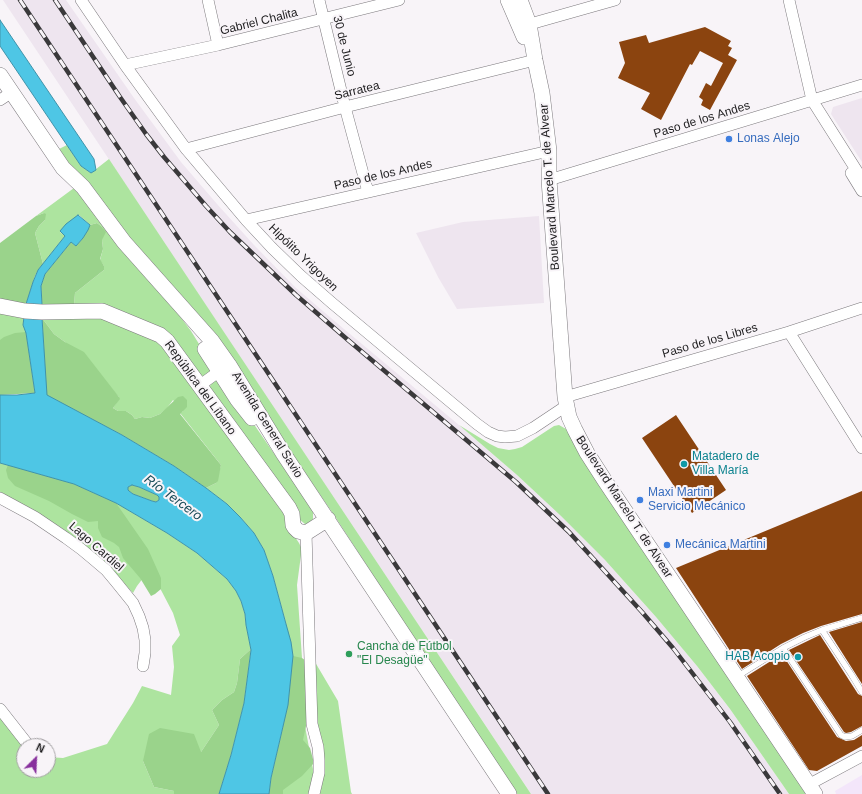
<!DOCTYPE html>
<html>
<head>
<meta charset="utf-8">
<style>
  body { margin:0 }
  #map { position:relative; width:862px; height:794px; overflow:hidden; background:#f8f4f8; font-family:Arial,sans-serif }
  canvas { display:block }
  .north { position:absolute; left:16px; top:738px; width:40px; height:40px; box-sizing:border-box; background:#f8f4f8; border:1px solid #a19ea1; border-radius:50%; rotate:24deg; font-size:11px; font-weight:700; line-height:16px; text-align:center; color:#1e1d1f }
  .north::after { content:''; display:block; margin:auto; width:14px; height:18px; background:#88309d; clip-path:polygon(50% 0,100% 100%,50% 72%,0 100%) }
</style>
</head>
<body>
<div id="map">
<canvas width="862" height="794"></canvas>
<div class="north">N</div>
</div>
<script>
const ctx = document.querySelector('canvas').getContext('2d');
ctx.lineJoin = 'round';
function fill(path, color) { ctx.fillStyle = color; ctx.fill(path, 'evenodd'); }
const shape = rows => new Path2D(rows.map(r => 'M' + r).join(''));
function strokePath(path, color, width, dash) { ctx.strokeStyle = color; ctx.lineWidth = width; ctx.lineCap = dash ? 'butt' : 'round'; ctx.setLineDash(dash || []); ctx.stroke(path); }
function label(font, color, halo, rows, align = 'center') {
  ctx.font = font + ' Arial,sans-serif'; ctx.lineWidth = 4; ctx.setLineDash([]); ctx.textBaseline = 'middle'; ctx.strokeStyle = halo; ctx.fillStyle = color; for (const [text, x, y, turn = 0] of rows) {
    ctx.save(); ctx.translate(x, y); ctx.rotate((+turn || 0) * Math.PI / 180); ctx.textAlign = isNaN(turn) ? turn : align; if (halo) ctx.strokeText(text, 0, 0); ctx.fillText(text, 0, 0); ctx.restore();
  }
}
fill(shape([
  [862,775,862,794,836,794,835,791]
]), '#f3e6fa');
fill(shape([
  [3,0,66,0,134,98,181,162,217,204,254,245,296,288,344,329,459,425,517,475,561,516,605,560,656,617,697,666,730,709,789,794,531,794],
  [862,98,862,162,831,114,833,107],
  [539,216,544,303,457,309,438,277,416,233,463,222]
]), '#eee5ef');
fill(shape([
  [67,145,81,166,91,173,109,159,531,794,515,794,334,515,290,451,140,251,74,171,59,149],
  [74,188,109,232,158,287,191,331,212,365,213,370,204,377,201,375,172,337,74,305,75,293,104,270,104,266,100,260,103,249,102,240,103,229,101,226,97,223,90,225,79,215,60,232,65,236,43,264,35,233,39,226,45,220,44,213,36,216],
  [0,312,24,317,23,325,26,332,0,374],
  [100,317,160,342,284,514,287,525,299,543,301,547,301,555,297,585,302,658,302,710,313,769,313,781,310,794,269,794,283,726,286,624,273,576,264,550,254,533,240,517,227,504,206,488,216,483,221,465,180,413,183,411,173,400,167,408,160,414,150,418,142,417,135,419,132,415,126,411,118,411,113,408,119,399,119,397,65,342,54,334,42,318],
  [218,379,251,420,310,506,313,511,313,519,312,520,307,524,305,524,300,520,299,510,209,388,211,384],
  [459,425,490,444,498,448,509,450,515,449,522,447,554,426,559,425,566,429,809,794,789,794,730,709,697,666,656,617,605,560,561,516,517,475],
  [0,463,74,484,116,503,167,533,197,553,227,579,236,591,241,601,245,614,246,625,251,649,240,659,237,683,234,692,222,700,212,710,219,725,201,752,143,761,154,787,174,791,174,794,0,794,0,717,24,747,24,770,48,770,48,757,63,758,107,744,133,703,142,686,171,695,174,667,172,646,180,635,173,613,150,569,137,586,133,593,109,567,74,537,60,527,28,507,0,492],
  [312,657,338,701,351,792,352,794,320,794,322,783,315,718]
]), '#ade49f');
fill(shape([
  [44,213,46,214,45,220,39,226,35,233,43,264,38,270,35,276,26,304,0,299,0,243,36,216],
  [97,223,101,226,106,232,102,240,103,249,100,259,104,266,104,270,75,293,74,305,42,305,41,286,45,274,71,242,76,246,83,238,90,225],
  [42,318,54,334,65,342,84,352,119,397,120,399,113,408,118,411,126,411,132,415,135,419,142,417,150,418,160,414,178,397,183,396,187,400,187,407,180,414,221,465,218,481,216,483,206,488,174,466,122,435,46,395],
  [26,332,35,393,0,395,0,340,4,337,15,333],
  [8,465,74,484,116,503,148,549,161,578,161,589,155,594,151,596,140,578,123,558,119,547,114,543,102,537,98,528,98,521,88,522,72,514,49,501,15,486,8,478,6,470],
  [132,485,139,487,157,495,159,497,159,500,156,502,152,501,133,494,129,491,128,490,128,487],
  [251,649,244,703,231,755,219,794,174,794,174,791,154,787,143,761,149,734,160,728,194,734,201,752,219,725,212,710,222,700,234,692,237,683,240,659],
  [293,656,302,658,306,661,306,726,303,740,310,748,314,763,302,776,283,790,283,794,269,794,271,778,288,705]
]), '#9ad38b');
const water = shape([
  [0,20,94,159,96,170,91,173,81,166,0,46,0,20],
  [78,215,90,225,88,230,83,238,76,246,71,242,45,274,41,286,42,305,26,304,33,282,38,270,65,236,60,231,66,224,78,215],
  [24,317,42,318,47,395,122,435,174,466,206,488,227,504,240,517,254,533,264,550,273,576,286,624,291,642,293,656,288,705,271,778,269,794,219,794,231,755,244,703,251,650,246,625,245,614,241,601,236,591,227,579,197,553,167,533,116,503,74,484,0,463,0,395,17,395,35,393,26,333,23,325,24,317],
  [132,485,139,487,157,495,159,497,159,500,156,502,152,501,133,494,129,491,128,490,128,487,132,485]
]);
fill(water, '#4ec6e5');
strokePath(water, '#4093aa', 1);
fill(shape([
  [705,27,731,41,728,46,732,48,728,55,737,60,710,110,701,105,703,100,699,97,706,83,711,86,723,63,700,51,692,65,690,64,661,120,641,109,650,93,618,78,625,63,619,42,646,35,649,43],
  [676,415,726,490,692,513,642,438],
  [862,491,862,614,821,626,803,633,781,644,742,669,676,568],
  [862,622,862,684,829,632],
  [820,635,858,694,862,696,862,726,851,732,846,733,844,732,789,650],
  [782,654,837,737,846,741,854,740,862,735,862,746,817,771,809,770,747,676]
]), '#8b440f');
const lane = shape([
  [822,630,851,674,862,692],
  [783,648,841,735,845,737,852,736,862,730],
  [738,676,783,648,805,637,822,630,862,618]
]);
const street = shape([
  [81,0,125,65,186,149,246,220,272,248,301,276,332,303,477,424,488,432,497,436,505,437,517,436,533,428,566,406],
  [208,0,218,45],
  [319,0,345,107,368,192],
  [789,0,812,100,862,179],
  [523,26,615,0],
  [125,65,218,45,399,0],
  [0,100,12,92],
  [186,149,345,107,535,60],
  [851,173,862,191],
  [549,180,862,85],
  [246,220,549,151],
  [789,332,862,448],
  [199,386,225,367],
  [565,397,789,332,862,308],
  [0,498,35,517,66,538,81,549,93,559,106,570,116,582,133,603,139,616,143,628,145,640,145,653,143,666],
  [306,533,312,724,318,747,319,760,319,773,314,794],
  [0,709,29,746],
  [808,785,862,756]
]);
const secondary = shape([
  [508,0,524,37],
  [520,0,529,24,535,60,542,93,549,151,549,180,565,397,569,417,575,430,587,453,605,481,815,794],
  [0,75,63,168,83,187,124,242,212,341,229,365,283,453,509,794],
  [0,306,25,311,42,312,102,311,160,335,167,341,289,508,292,514,293,525,295,528,298,531,306,533,328,519],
  [205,349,237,399,252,418]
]);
strokePath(lane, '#7c797d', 6);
strokePath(street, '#7c797d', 12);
strokePath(secondary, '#7c797d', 16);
strokePath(lane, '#fff', 5.5);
strokePath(street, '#fff', 11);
strokePath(secondary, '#fff', 15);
const rail = shape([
  [20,0,548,794],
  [55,0,120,97,146,134,164,157,206,206,230,232,296,295,348,340,516,482,569,532,642,612,673,648,730,722,780,794]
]);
strokePath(rail, '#3a393b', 4.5);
strokePath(rail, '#f8f4f8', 3, [9]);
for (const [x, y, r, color] of [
  [729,139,4,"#3f7fe0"],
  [684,464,4,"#0f9aa8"],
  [640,500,4,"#3f7fe0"],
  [667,545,4,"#3f7fe0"],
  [349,654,4,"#2e9e5b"],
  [798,657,4,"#0f9aa8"]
]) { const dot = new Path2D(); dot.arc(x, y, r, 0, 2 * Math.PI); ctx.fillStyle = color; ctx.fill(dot); strokePath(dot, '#f8f4f8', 1.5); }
label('12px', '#1e1d1f', '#f8f4f8', [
  ["Gabriel Chalita",259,22,-14],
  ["30 de Junio",344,46,76],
  ["Sarratea",357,91,-14],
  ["Paso de los Andes",702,120,-17],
  ["Paso de los Andes",383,175,-13],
  ["Boulevard Marcelo T. de Alvear",550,187,-94],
  ["Hipólito Yrigoyen",303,258,44],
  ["Paso de los Libres",710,341,-16],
  ["República del Líbano",200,388,54],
  ["Avenida General Savio",267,425,58],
  ["Boulevard Marcelo T. de Alvear",624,507,57],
  ["Lago Cardiel",96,547,41]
]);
label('12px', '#366cbe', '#f8f4f8', [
  ["Lonas Alejo",737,139],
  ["Maxi Martini",648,493],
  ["Servicio Mecánico",648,507],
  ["Mecánica Martini",675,545]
], 'left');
label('12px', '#0d838f', '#f8f4f8', [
  ["Matadero de",692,457],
  ["Villa María",692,471],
  ["HAB Acopio",790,657,"right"]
], 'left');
label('12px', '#27864d', '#f8f4f8', [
  ["Cancha de Fútbol",357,647],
  ["\"El Desagüe\"",357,661]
], 'left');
label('italic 13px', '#174a57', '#f8f4f8', [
  ["Río Tercero",173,498,36]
]);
</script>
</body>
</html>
